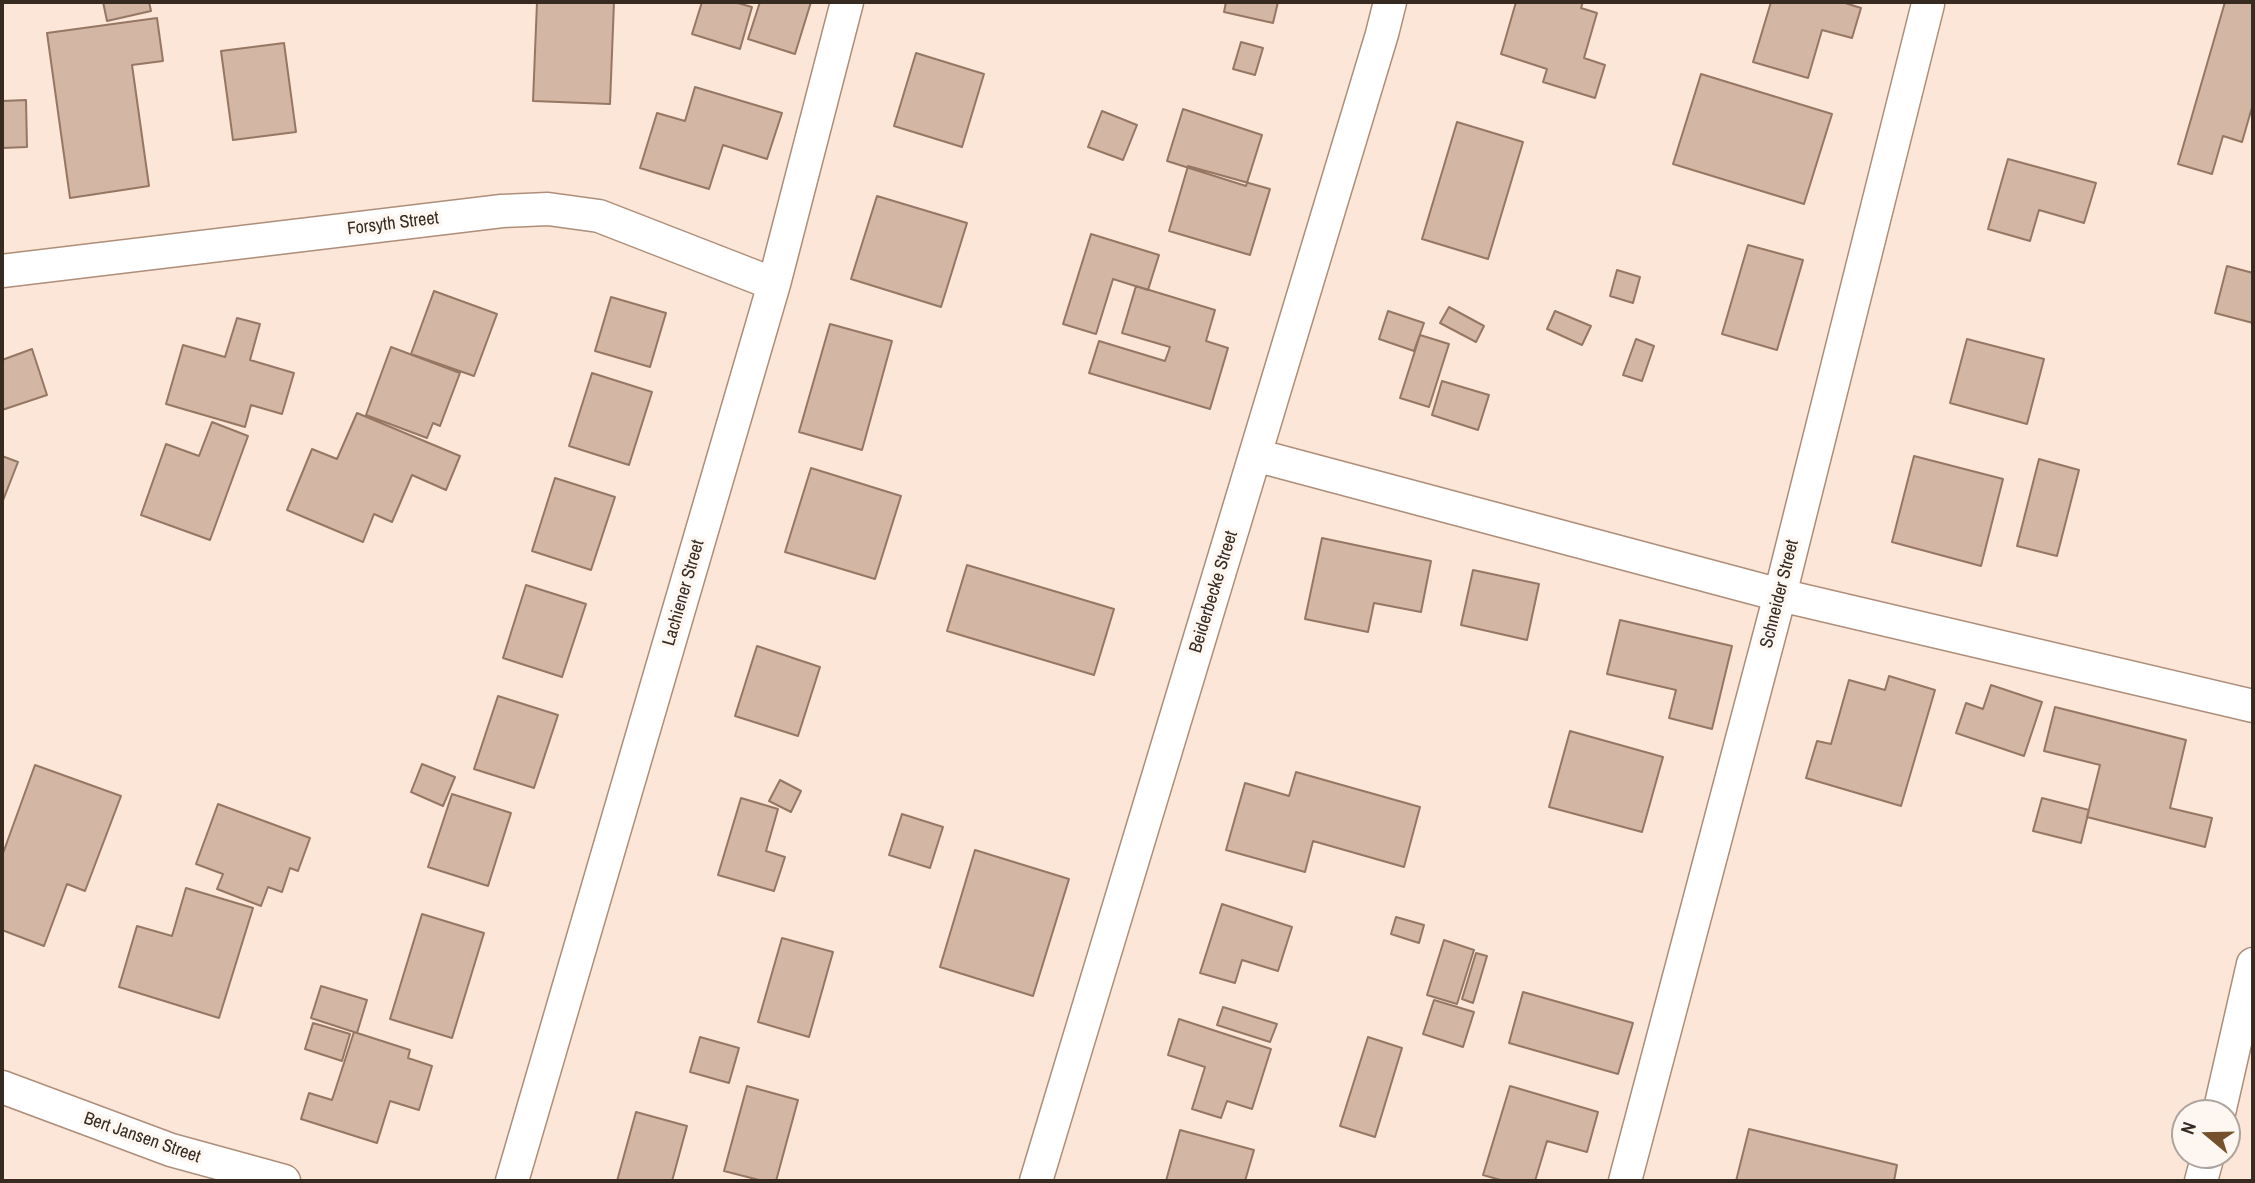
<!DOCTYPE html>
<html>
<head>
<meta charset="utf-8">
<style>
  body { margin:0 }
  #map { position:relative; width:2255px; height:1183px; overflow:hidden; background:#fbe6d8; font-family:"Archivo Narrow",sans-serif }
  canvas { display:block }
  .frame { position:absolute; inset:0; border:4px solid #372a21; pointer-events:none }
  .north { position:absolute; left:2171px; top:1099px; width:70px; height:70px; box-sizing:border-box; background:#fdf6f1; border:2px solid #aea49e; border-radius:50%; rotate:289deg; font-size:19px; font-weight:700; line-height:28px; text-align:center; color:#372a21 }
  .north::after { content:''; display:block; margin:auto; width:24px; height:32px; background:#75502b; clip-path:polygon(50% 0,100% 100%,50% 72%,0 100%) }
</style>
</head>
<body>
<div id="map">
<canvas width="2255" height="1183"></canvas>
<div class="frame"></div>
<div class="north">N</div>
</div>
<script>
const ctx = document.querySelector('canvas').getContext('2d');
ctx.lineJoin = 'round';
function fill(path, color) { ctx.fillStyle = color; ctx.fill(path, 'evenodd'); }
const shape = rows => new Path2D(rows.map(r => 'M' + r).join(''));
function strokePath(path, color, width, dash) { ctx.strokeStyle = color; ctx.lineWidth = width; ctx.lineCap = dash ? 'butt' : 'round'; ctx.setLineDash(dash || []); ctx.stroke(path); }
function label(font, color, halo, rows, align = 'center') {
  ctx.font = font + ' "Archivo Narrow",sans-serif'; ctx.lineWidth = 7; ctx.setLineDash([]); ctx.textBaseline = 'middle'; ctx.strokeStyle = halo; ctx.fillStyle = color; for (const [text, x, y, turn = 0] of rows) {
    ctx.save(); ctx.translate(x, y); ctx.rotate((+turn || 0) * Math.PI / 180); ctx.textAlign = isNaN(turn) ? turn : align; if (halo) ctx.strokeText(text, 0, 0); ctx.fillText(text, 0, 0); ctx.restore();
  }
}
const building = shape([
  [103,2,149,2,151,11,107,21,103,2],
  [537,2,614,2,610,104,533,101,537,2],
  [702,2,734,2,752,7,740,49,692,34,702,2],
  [760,2,811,2,795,54,748,39,760,2],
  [1226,2,1278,2,1273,23,1224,12,1226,2],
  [1516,2,1583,2,1581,8,1597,13,1584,58,1605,65,1595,98,1543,82,1547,69,1501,54,1516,2],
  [1771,2,1842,2,1861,8,1852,38,1822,30,1808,78,1753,62,1771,2],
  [2225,2,2253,2,2253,104,2242,142,2223,136,2212,174,2178,164,2225,2],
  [157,18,163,61,132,65,149,186,70,198,47,33,157,18],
  [1241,42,1263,48,1255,75,1233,69,1241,42],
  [284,43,296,132,233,140,221,51,284,43],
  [916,53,984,74,962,147,894,126,916,53],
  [1701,74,1832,114,1804,204,1673,164,1701,74],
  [695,87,782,113,767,159,723,145,709,189,640,168,657,113,685,121,695,87],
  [26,100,27,147,2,148,2,101,26,100],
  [1183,109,1262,135,1246,186,1167,161,1183,109],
  [1102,111,1137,125,1123,160,1088,147,1102,111],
  [1457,122,1523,142,1488,259,1422,239,1457,122],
  [2008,159,2096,183,2084,223,2039,210,2030,241,1988,229,2008,159],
  [1188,166,1270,189,1250,255,1169,231,1188,166],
  [877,196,967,223,941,307,851,279,877,196],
  [1091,234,1159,255,1148,290,1113,279,1096,334,1063,324,1091,234],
  [1748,245,1803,260,1777,350,1722,334,1748,245],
  [2227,266,2253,273,2253,323,2215,313,2227,266],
  [1617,270,1640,277,1633,303,1610,296,1617,270],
  [1136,286,1215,310,1206,341,1228,348,1210,409,1089,373,1099,341,1165,361,1170,347,1122,333,1136,286],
  [434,291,497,314,474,376,411,354,434,291],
  [611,297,666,313,650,367,595,351,611,297],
  [1449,307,1484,326,1476,342,1440,323,1449,307],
  [1388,311,1424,323,1414,351,1379,339,1388,311],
  [1555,311,1591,326,1582,345,1547,329,1555,311],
  [237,318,260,324,250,360,294,373,282,414,251,405,245,427,166,404,183,345,225,357,237,318],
  [830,324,892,341,862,450,799,432,830,324],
  [1420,335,1449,344,1429,407,1400,398,1420,335],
  [1636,339,1654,346,1642,381,1623,375,1636,339],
  [1967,339,2044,359,2027,424,1950,403,1967,339],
  [391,347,460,373,440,426,433,423,427,438,366,415,391,347],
  [32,349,47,395,2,410,2,360,32,349],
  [592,373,652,392,629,465,569,446,592,373],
  [1442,381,1489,395,1478,430,1432,415,1442,381],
  [357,413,460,456,446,490,412,475,392,522,374,514,363,542,287,510,312,449,337,459,357,413],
  [212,422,248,436,210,540,141,515,166,444,199,456,212,422],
  [2,456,18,462,2,503,2,456],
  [1914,456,2003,479,1981,566,1892,542,1914,456],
  [2039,459,2079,470,2057,556,2017,546,2039,459],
  [811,468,901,496,875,579,785,552,811,468],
  [555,478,615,497,591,570,532,551,555,478],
  [1322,538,1431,561,1421,612,1374,603,1368,632,1305,619,1322,538],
  [967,565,1114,609,1094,675,947,631,967,565],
  [1473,570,1539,584,1527,640,1461,625,1473,570],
  [526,585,586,604,562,677,503,658,526,585],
  [1620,620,1732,646,1712,729,1669,718,1676,690,1607,674,1620,620],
  [757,646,820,667,798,736,735,716,757,646],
  [1889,676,1935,690,1901,806,1806,778,1817,741,1831,744,1849,680,1885,690,1889,676],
  [1991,685,2042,702,2024,756,1956,733,1966,703,1983,709,1991,685],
  [498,696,558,715,534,788,474,769,498,696],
  [2055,707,2186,740,2170,808,2212,818,2205,847,2087,817,2100,765,2044,751,2055,707],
  [1570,731,1663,757,1642,832,1549,807,1570,731],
  [422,764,455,777,443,806,411,792,422,764],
  [35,765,121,796,85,891,67,884,44,946,2,930,2,856,35,765],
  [1296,772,1420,807,1404,867,1313,841,1305,872,1226,850,1245,783,1289,796,1296,772],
  [780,780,801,791,791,812,769,801,780,780],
  [452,794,511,813,488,886,428,867,452,794],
  [741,798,778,809,766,851,785,857,774,891,718,875,741,798],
  [2042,798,2089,810,2081,843,2033,831,2042,798],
  [218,804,310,838,298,871,290,868,282,892,268,887,261,906,217,889,223,874,196,864,218,804],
  [902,814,943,827,930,868,889,855,902,814],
  [975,850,1069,879,1033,996,940,967,975,850],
  [186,888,253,908,219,1018,119,987,137,926,172,936,186,888],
  [1222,904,1292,927,1278,971,1242,960,1235,983,1200,973,1222,904],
  [422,914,484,933,452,1038,390,1019,422,914],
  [1396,917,1424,925,1419,943,1391,934,1396,917],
  [782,938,833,952,809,1037,758,1022,782,938],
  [1444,940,1474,950,1457,1004,1427,995,1444,940],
  [1476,953,1487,956,1473,1003,1462,999,1476,953],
  [321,986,367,1000,357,1033,311,1018,321,986],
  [1523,992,1633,1023,1618,1074,1509,1043,1523,992],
  [1434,1000,1474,1012,1463,1047,1423,1034,1434,1000],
  [1223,1007,1277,1024,1270,1042,1217,1025,1223,1007],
  [1179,1019,1271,1049,1252,1109,1227,1101,1221,1118,1192,1109,1205,1067,1168,1055,1179,1019],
  [313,1023,350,1034,342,1061,305,1049,313,1023],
  [354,1032,410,1050,408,1058,432,1066,419,1110,390,1101,377,1143,301,1119,309,1093,332,1100,354,1032],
  [700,1037,739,1048,729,1083,690,1072,700,1037],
  [1368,1037,1402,1048,1375,1137,1340,1126,1368,1037],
  [747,1086,798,1100,776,1181,763,1181,724,1171,747,1086],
  [1510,1086,1598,1112,1587,1152,1547,1141,1535,1181,1504,1181,1483,1175,1510,1086],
  [636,1112,687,1126,672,1181,617,1181,636,1112],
  [1749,1129,1897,1165,1894,1181,1736,1181,1749,1129],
  [1180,1130,1254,1150,1245,1181,1166,1181,1180,1130]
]);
fill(building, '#d3b6a3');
strokePath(building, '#967763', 2);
const street = shape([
  [2,271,502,211,548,209,599,216,774,284],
  [1255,455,1780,595,2253,706],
  [2,1087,171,1150,284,1181],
  [2219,1113,2253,964],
  [512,1181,774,284,847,2],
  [1036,1181,1382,34,1390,2],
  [1625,1181,1780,595,1928,4],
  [2201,1181,2208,1155]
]);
strokePath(street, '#ae8e79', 35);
strokePath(street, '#fff', 32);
label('18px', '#372a21', '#fdf6f1', [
  ["Forsyth Street",393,224,-7],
  ["Beiderbecke Street",1214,592,-73],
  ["Lachiener Street",684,593,-74],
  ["Schneider Street",1780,594,-76],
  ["Bert Jansen Street",142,1138,19]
]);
</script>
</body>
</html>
